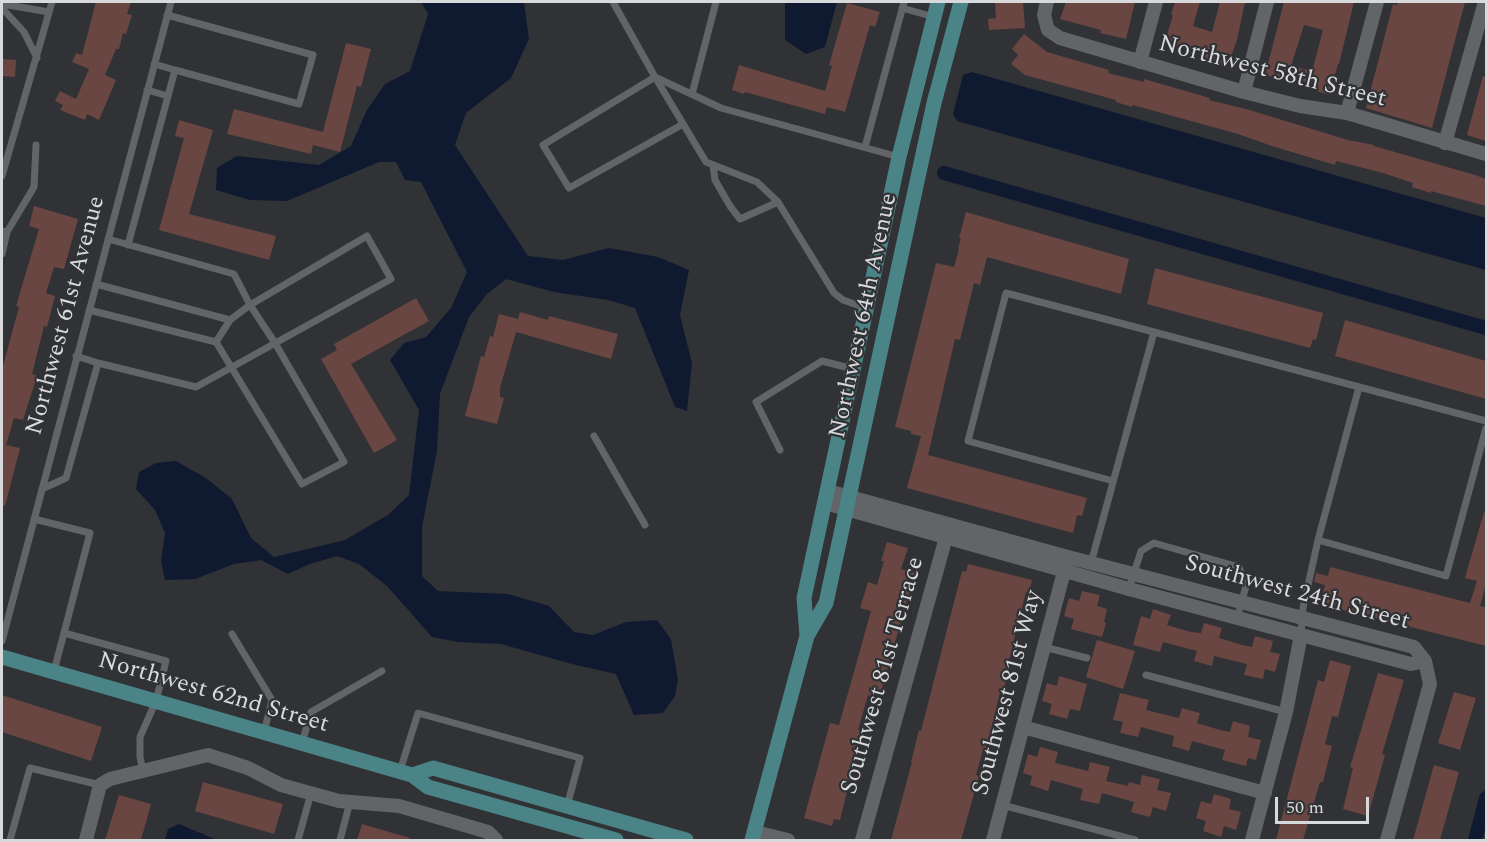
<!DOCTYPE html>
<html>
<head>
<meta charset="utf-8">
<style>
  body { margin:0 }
  #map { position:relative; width:1488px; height:842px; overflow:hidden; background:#313235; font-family:Spectral,serif }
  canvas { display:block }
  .frame { position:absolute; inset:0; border:3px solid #d8d9db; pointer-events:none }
  .scale { position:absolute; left:1275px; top:797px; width:94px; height:27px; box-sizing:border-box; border:3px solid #d8d9db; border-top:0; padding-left:8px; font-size:18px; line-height:21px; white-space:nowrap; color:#d8d9db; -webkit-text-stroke:4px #313235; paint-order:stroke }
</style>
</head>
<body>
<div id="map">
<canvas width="1488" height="842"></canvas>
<div class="frame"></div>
<div class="scale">50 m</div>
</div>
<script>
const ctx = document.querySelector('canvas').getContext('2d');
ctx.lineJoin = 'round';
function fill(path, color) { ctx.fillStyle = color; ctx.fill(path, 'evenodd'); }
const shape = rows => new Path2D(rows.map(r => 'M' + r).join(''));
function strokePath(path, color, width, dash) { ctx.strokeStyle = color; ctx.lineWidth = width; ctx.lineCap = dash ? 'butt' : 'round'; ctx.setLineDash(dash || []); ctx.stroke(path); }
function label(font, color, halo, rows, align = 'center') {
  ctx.font = font + ' Spectral,serif'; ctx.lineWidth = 4.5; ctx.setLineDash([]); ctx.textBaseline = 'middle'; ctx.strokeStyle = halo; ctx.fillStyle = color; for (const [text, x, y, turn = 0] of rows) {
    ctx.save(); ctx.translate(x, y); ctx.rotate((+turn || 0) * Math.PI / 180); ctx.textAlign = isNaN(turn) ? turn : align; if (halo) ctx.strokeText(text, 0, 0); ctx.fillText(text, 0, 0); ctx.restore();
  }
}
fill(shape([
  [421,2,524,2,529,39,511,78,466,113,455,145,528,256,563,260,609,248,658,257,689,270,680,315,692,363,687,411,675,407,635,308,608,300,554,292,506,279,487,294,469,317,440,394,437,451,422,527,422,576,438,591,508,594,549,606,574,632,593,635,626,622,657,620,671,639,678,680,675,696,663,713,634,715,616,674,572,664,501,644,458,642,432,637,387,586,359,564,337,556,310,564,288,574,261,560,234,564,195,579,165,580,161,561,165,533,155,510,136,489,139,472,156,463,176,461,206,478,232,499,251,538,274,557,345,540,388,515,409,495,419,410,390,360,404,343,426,337,451,308,467,272,421,182,405,180,396,162,379,162,287,201,250,200,216,190,217,168,237,156,319,165,351,146,367,110,385,84,410,71,428,14],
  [785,2,837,2,825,47,806,54,785,40],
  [972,72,1486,218,1486,270,957,121,953,114,963,75],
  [179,824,217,840,165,840,168,829]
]), '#0f1a31');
strokePath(shape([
  [944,173,1486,328],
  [1475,840,1486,798]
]), '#0f1a31', 14);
fill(shape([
  [96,2,131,2,127,14,132,15,126,34,123,33,119,49,116,49,105,75,116,80,99,120,87,114,85,120,60,110,63,105,55,101,60,91,76,99,89,69,72,62,76,53,82,55],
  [995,2,1023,2,1025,28,989,30,988,19,996,18],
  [1066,2,1135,2,1126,39,1100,33,1101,30,1060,19],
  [1175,2,1200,2,1193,26,1212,32,1220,2,1245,2,1237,40,1227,68,1201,60,1204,51,1181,44,1179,50,1164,45,1173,15,1171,14],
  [1284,2,1354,2,1339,64,1338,64,1329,95,1317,91,1318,85,1295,79,1294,82,1265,75],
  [1304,25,1323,30,1312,71,1291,66],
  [1398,2,1465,2,1432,128,1366,108,1393,4,1397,5],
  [847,3,880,12,875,27,870,25,845,112,827,107,825,114,745,92,744,94,732,90,739,65,825,91,832,66,829,65],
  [1024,34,1047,52,1109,70,1108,73,1144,82,1144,79,1210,98,1209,100,1246,109,1348,140,1374,145,1374,146,1475,175,1486,179,1486,206,1431,191,1431,193,1412,187,1413,183,1383,173,1336,161,1335,165,1272,146,1238,134,1133,105,1132,107,1116,102,1116,100,1025,75,1011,64,1018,55,1012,49],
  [346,43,371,49,361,87,357,86,340,152,313,145,311,154,227,134,234,109,323,132],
  [2,59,16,60,15,77,2,76],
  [1483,76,1486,77,1486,141,1467,135],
  [179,120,213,130,189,214,276,236,269,260,159,230,184,138,175,136],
  [34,206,78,219,64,269,54,267,46,293,55,296,47,327,44,326,32,374,37,376,23,420,14,418,6,445,20,448,5,506,2,506,2,365,3,366,19,307,16,306,39,229,29,226],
  [966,212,1129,259,1121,294,987,257,980,285,974,283,960,340,955,339,928,455,1087,498,1082,516,1077,515,1073,533,907,488,921,436,911,434,911,431,895,427,936,263,954,267,959,249,958,249,961,238,959,238],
  [1155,268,1323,313,1316,340,1313,339,1310,348,1147,304],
  [416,298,429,321,351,364,397,440,374,453,321,359,337,350,334,344],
  [520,312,548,320,549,316,618,334,611,359,516,332,500,388,500,397,504,398,497,424,465,416,481,356,484,357,490,336,493,337,499,314,518,319],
  [1345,320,1486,361,1486,399,1335,356],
  [1484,512,1486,513,1486,584,1480,606,1486,607,1486,646,1320,604,1325,585,1314,582,1316,573,1328,576,1330,567,1470,603,1477,581,1465,578],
  [887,542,908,548,901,569,915,573,879,698,868,695,858,730,862,731,840,820,834,819,832,826,804,818,830,723,839,725,871,611,860,608,868,582,877,585,884,561,881,561],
  [968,564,1032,580,1029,593,1026,592,1004,680,1006,680,1003,693,1000,692,986,751,983,750,976,775,979,776,961,840,891,840,912,762,911,762,919,730,921,731,962,571,966,572],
  [1082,591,1100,595,1097,606,1107,609,1104,622,1106,623,1102,637,1071,629,1074,619,1064,616,1069,598,1079,601],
  [1153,609,1171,615,1167,625,1191,632,1201,633,1204,623,1222,628,1219,638,1242,645,1252,647,1255,636,1273,641,1270,652,1280,654,1275,672,1265,669,1263,679,1244,675,1247,664,1214,656,1212,666,1194,661,1197,651,1174,645,1163,642,1160,652,1133,645,1141,616,1150,619],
  [1097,640,1135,651,1123,689,1086,677],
  [1330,660,1351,666,1338,717,1332,716,1325,744,1332,746,1323,782,1320,782,1303,840,1276,840,1318,680,1324,682],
  [1378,673,1404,680,1382,754,1385,755,1368,816,1343,809,1353,768,1350,767],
  [1059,676,1087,684,1080,711,1070,709,1067,719,1049,714,1052,704,1042,701,1047,683,1057,686],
  [1454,692,1476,698,1460,750,1438,743],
  [1120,693,1149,700,1146,710,1179,718,1182,708,1200,713,1197,723,1220,730,1230,732,1233,721,1250,726,1248,737,1261,740,1256,760,1248,758,1246,766,1222,760,1225,750,1192,741,1189,751,1172,746,1174,736,1141,727,1138,737,1120,733,1123,722,1113,720],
  [2,695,102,727,91,761,2,732],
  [1040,747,1058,752,1055,763,1088,771,1090,762,1110,767,1106,781,1128,786,1129,782,1140,785,1142,775,1160,779,1157,790,1171,793,1166,811,1153,807,1150,817,1131,812,1134,802,1102,793,1099,804,1080,800,1083,789,1051,780,1048,791,1030,785,1032,776,1023,773,1028,754,1037,757],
  [1434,765,1459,772,1440,840,1413,840],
  [203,782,283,804,274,834,195,811],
  [1214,794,1231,799,1229,809,1241,812,1236,830,1224,826,1221,837,1203,831,1206,821,1196,818,1201,801,1211,804],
  [119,795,151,804,141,840,105,840],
  [362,824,410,838,409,840,357,840]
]), '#694642');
strokePath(shape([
  [613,2,655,77,721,108,899,157],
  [2,4,49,12],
  [2,8,24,32,37,58],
  [902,8,934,17],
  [167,15,313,55,299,104,175,70],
  [154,64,175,70,168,96],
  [692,94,716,2],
  [683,124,569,188,543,145,655,77,706,162,757,182,778,202,834,293,843,300,866,308],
  [865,147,904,2],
  [713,165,715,180,730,206,740,219,778,202],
  [2,176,52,2],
  [2,231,7,232,2,254],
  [7,232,34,187,36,145],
  [128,245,168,96,147,90],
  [96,284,230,320,216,342],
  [89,310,216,342,302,484,344,462,275,343,250,305,234,274,108,239],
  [76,356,98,363,196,387,391,279,367,236,250,305,230,320],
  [1359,387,1318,540,1446,576,1486,428],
  [594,436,645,525],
  [780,450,756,402,822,361,853,369],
  [1113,481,968,441,1006,293,1154,332],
  [42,489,66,478,98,363],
  [34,519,90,533,64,633,166,661,156,701,140,737,140,757,143,771],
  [1091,563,1154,332,1486,421],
  [1129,589,1141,551,1154,543,1239,567,1246,586,1237,618],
  [232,634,272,700,264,732],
  [1301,635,1303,608,1318,540],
  [2,641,171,2],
  [1044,647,1087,658],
  [54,671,64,633],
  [1146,675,1286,712],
  [302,743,311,712,382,671],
  [400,771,418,713,580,758,567,806],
  [1002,805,1135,840],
  [10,840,30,768,100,785],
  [298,840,311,793],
  [340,840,350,802]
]), '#636467', 7);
strokePath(shape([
  [1047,2,1044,15,1048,30,1060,38,1244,92,1300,106,1347,113,1486,154],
  [1140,62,1156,2],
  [1244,92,1267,2],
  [1347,113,1377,2],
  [1445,143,1485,2],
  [828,491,1068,557,1414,647,1425,661,1430,684,1387,840],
  [825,503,1129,589,1301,635,1411,664,1425,661],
  [1023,727,1265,793],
  [755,832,788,840],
  [86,840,100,785,110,779,208,755,248,768,281,785,339,801,399,806,488,832,496,840],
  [862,840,948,530],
  [993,840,1066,564],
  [1252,840,1286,712,1301,635]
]), '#636467', 14);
strokePath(shape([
  [807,636,804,598,899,157,938,2],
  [2,657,412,775,428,787,616,840],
  [412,775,433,768,686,840],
  [752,840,807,636,826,603,934,103,961,2]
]), '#4a8486', 15);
label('24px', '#d8d9db', '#313235', [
  ["Northwest 58th Street",1272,73,14],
  ["Northwest 61st Avenue",67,316,-75],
  ["Northwest 64th Avenue",865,316,-78],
  ["Southwest 24th Street",1297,594,15],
  ["Southwest 81st Terrace",884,676,-74],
  ["Southwest 81st Way",1009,693,-75],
  ["Northwest 62nd Street",213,694,16]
]);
</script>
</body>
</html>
